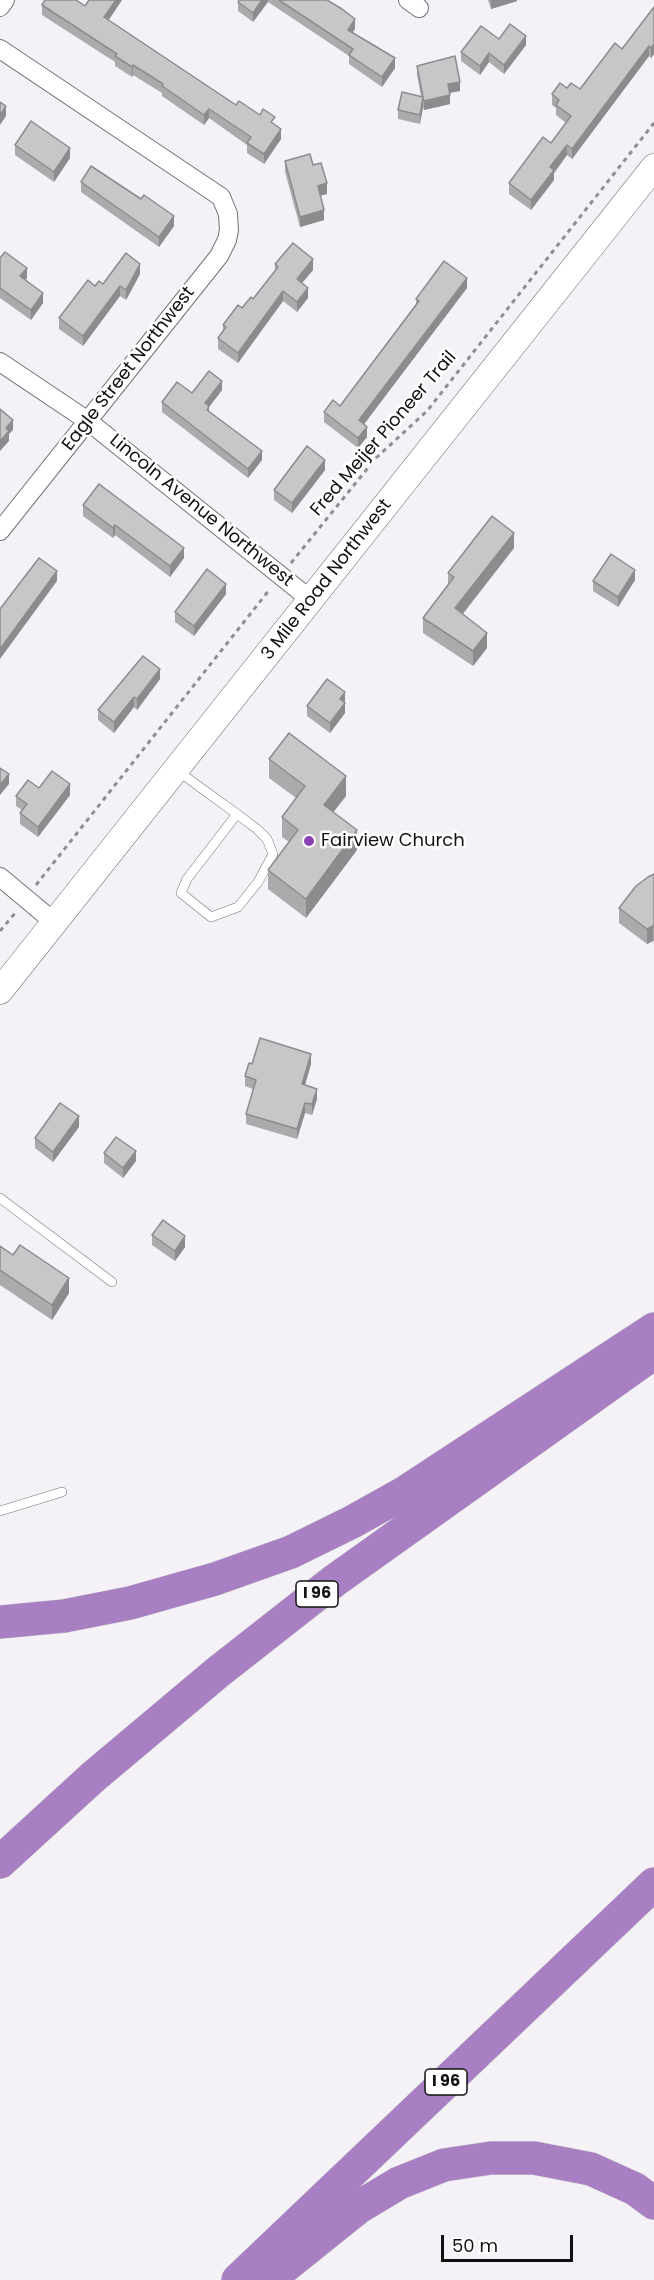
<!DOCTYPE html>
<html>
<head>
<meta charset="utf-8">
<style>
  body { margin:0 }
  #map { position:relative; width:654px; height:2280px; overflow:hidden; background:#f4f2f6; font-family:Poppins,sans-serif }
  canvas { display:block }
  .scale { position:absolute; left:441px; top:2235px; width:132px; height:27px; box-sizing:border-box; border:3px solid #111112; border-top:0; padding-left:8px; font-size:18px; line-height:21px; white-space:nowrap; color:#111112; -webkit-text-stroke:4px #fff; paint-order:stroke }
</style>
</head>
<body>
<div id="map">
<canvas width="654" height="2280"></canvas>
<div class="scale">50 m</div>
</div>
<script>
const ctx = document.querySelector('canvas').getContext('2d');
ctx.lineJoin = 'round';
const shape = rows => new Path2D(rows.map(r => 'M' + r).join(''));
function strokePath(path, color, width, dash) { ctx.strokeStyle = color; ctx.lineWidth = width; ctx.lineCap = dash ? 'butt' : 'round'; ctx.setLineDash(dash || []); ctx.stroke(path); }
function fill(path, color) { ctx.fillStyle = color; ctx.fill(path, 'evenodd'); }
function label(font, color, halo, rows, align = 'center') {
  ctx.font = font + ' Poppins,sans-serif'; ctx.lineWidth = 5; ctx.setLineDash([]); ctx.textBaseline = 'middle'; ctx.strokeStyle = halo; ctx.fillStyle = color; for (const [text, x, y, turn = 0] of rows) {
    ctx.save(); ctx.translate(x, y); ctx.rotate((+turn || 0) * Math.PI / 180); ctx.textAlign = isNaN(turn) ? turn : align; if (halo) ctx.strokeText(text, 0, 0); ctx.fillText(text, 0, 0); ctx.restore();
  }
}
const service = shape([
  [178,771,201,788,237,814,257,829,267,839,273,854,258,882,238,907,211,917,181,893,187,879,237,814],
  [0,1198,112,1282],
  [0,1511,62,1492]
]);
const minor = shape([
  [408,0,419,8],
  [0,7,5,0],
  [0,49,221,197,228,214,229,230,227,240,219,256,0,531],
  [0,362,88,421,311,600],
  [0,877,54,922]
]);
const secondary = shape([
  [0,991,654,167]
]);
const motorway = shape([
  [0,1622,64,1616,130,1603,215,1579,291,1552,352,1522,404,1493,654,1329],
  [0,1862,93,1777,218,1672,334,1581,654,1353],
  [238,2280,654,1884],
  [268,2280,359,2207,399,2183,444,2165,491,2158,534,2158,591,2169,635,2189,654,2203]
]);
strokePath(service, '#747275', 10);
strokePath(minor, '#747275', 20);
strokePath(secondary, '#747275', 27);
strokePath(motorway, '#cfcfd0', 34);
strokePath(shape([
  [291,563,376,458,427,411,654,123],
  [36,885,270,589],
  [0,931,16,912]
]), '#8f8e91', 3, [4.5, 4.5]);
strokePath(service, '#fff', 9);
strokePath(minor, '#fff', 18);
strokePath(secondary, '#fff', 26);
strokePath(motorway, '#a87fc3', 33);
fill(shape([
  [89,0,122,0,109,20,236,105,275,124,281,139,264,164,247,153,247,145,209,118,204,125,162,96,162,93,133,75,132,77,115,66,115,62,42,15,42,5,85,6],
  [239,0,327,0,355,29,352,32,395,68,382,87,349,64,349,56,268,2,253,22,238,11,238,2],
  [488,0,517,0,517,1,491,9],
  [654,7,654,54,651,58,649,56,572,159,567,155,554,173,554,180,531,210,509,194,509,183,551,143,566,123,556,115,556,108,552,105,552,94,567,88,580,89,622,49],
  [499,39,526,45,504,74,489,62,480,75,461,61,461,52],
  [417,66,460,91,450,93,450,104,424,110,423,107,420,124,398,119,398,110,421,96,417,75],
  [15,145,70,158,54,182,15,155],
  [285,161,313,165,327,194,320,196,324,220,300,227,285,172],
  [81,182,174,226,159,247,81,192],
  [0,258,27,278,25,280,43,303,31,320,0,298],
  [275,264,313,270,302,283,308,298,297,312,283,301,238,363,218,349,218,338,223,331,223,325,253,299,275,271],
  [140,274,126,300,120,296,83,346,59,329,59,318,95,286],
  [467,288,363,424,367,437,358,448,324,422,324,412,340,406,416,304,416,299],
  [222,390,209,407,209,412,262,460,248,478,162,412,162,402],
  [325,470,292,513,274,500,274,490],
  [83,505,184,558,170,577,115,535,113,538,83,516],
  [514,548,463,614,487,648,473,666,423,633,423,618,448,585,448,573],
  [635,580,618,607,593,591,593,581],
  [226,594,194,636,175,622,175,612],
  [160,679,137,710,134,707,114,733,98,720,98,710],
  [345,692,345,713,330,733,307,716,307,706],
  [269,759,346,796,333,812,357,850,306,918,268,889,268,870,289,842,282,837,282,817,296,798,269,778],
  [39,788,70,795,38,837,20,824,20,813,22,810,16,806,16,796],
  [654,874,654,942,653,941,647,944,619,923,619,908],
  [252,1064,311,1064,305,1085,317,1099,312,1115,305,1113,297,1139,246,1124,246,1114,253,1089,245,1086,245,1076],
  [79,1127,53,1162,35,1148,35,1138],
  [104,1153,136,1161,123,1178,104,1163],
  [152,1235,185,1247,175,1261,152,1245],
  [0,1246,69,1293,52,1320,0,1285]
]), '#acaaad');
fill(shape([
  [116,0,122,0,104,26,104,17],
  [262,0,268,0,268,2,253,22,253,13],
  [491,0,517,0,517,1,491,9],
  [355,19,355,29,348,39,348,30],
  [526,36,526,45,504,74,504,65],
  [654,44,654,54,651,58,651,48],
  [649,46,649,56,572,159,572,149],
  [489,53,489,62,480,75,480,66],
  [395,58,395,68,382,87,382,77],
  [133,65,133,75,132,77,132,67],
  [460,82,460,91,448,93,448,84],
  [450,95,450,104,424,110,424,101],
  [423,98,423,107,420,124,420,115],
  [6,106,6,116,0,125,0,115],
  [209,109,209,118,204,125,204,115],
  [281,129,281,139,264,164,264,154],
  [567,145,567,155,554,173,554,180,531,210,531,200,550,167],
  [70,148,70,158,54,182,54,172],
  [327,183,327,194,318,196,318,186],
  [324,210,324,220,300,227,300,217],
  [174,216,174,226,159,247,159,237],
  [313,259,313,270,297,289,297,279],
  [140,264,140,274,126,300,126,290],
  [27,268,27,278,20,286,20,276],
  [467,278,467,288,359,431,359,420],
  [120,286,120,296,83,346,83,336],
  [308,288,308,298,297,312,297,302],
  [283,291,283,301,238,363,238,353],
  [43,293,43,303,31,320,31,310],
  [222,381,222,390,209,407,209,416,207,419,205,403],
  [13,420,13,430,9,434,9,441,0,451,0,441,6,428],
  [367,427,367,437,358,448,358,438],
  [262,451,262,460,248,478,248,469],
  [325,460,325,470,292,513,292,503],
  [115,525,115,535,113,538,113,528],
  [514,533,514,548,455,623,455,608],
  [184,548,184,558,170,577,170,566],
  [635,570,635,580,618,607,618,597],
  [57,571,57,581,0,659,0,649],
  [226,584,226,594,194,636,194,626],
  [487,633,487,648,473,666,473,651],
  [160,669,160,679,137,710,137,699],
  [345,692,345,702,340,699],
  [134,697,134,707,114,733,114,722],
  [345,703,345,713,330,733,330,723],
  [9,774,9,784,0,795,0,785],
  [346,776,346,796,324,824,324,805],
  [70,784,70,795,38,837,38,827],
  [357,830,357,850,306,918,306,899],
  [653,926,653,941,647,944,647,929],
  [311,1054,311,1064,302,1095,302,1084],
  [317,1089,317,1099,312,1115,312,1104],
  [305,1103,305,1113,297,1139,297,1129],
  [79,1116,79,1127,53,1162,53,1152],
  [136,1151,136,1161,123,1178,123,1168],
  [185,1236,185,1247,175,1261,175,1251],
  [69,1278,69,1293,52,1320,52,1305]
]), '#8c8b8d');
const building = shape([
  [45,0,76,0,85,6,89,0,116,0,104,17,236,105,239,101,260,115,263,109,275,117,271,122,281,129,264,154,247,143,251,137,209,109,204,115,162,86,163,84,133,65,132,67,115,56,117,54,42,5,45,0],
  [239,0,262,0,253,13,238,2,239,0],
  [279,0,327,0,342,9,355,19,348,30,395,58,382,77,349,55,353,49,279,0],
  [654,7,654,44,651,48,649,46,572,149,567,145,550,167,554,170,531,200,509,183,543,137,551,143,571,116,556,105,559,100,552,94,560,83,567,88,571,83,580,89,615,43,622,49,654,7],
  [510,24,526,36,504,65,489,53,480,66,461,52,481,26,499,39,510,24],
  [455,56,460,82,448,84,450,95,424,101,423,98,420,115,398,110,402,92,423,97,417,66,455,56],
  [0,102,6,106,0,115,0,102],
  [31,121,70,148,54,172,15,145,31,121],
  [310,154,313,165,321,163,327,183,318,186,324,210,300,217,285,161,310,154],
  [91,166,141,199,144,195,174,216,159,237,81,182,91,166],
  [293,243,313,259,297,279,308,288,297,302,283,291,238,353,218,338,226,327,223,325,238,305,242,308,251,297,253,299,278,267,275,264,293,243],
  [5,252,27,268,20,276,43,293,31,310,0,288,0,258,5,252],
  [126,253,140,264,126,290,120,286,83,336,59,318,88,280,95,286,99,281,103,284,126,253],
  [444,261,467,278,359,420,367,427,358,438,324,412,333,400,340,406,419,301,416,299,444,261],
  [209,371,222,381,205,403,209,406,207,410,262,451,248,469,162,402,177,382,192,393,209,371],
  [0,409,13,420,6,428,9,431,0,441,0,409],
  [307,446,325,460,292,503,274,490,307,446],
  [99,484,184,548,170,566,115,525,113,528,83,505,99,484],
  [492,516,514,533,455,608,487,633,473,651,423,618,454,577,448,573,492,516],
  [611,554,635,570,618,597,593,581,611,554],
  [39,558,57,571,0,649,0,609,39,558],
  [207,569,226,584,194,626,175,612,207,569],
  [143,656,160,669,137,699,134,697,114,722,98,710,143,656],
  [327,679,345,692,340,699,345,703,330,723,307,706,327,679],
  [289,733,346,776,324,805,357,830,306,899,268,870,298,830,282,817,305,786,269,759,289,733],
  [0,768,9,774,0,785,0,768],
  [52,771,70,784,38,827,20,813,27,804,16,796,28,780,39,788,52,771],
  [654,874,654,927,653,926,647,929,619,908,636,886,648,877,654,874],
  [260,1038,311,1054,302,1084,317,1089,312,1104,305,1103,297,1129,246,1114,256,1080,245,1076,249,1063,252,1064,260,1038],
  [60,1103,79,1116,53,1152,35,1138,60,1103],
  [116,1137,136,1151,123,1168,104,1153,116,1137],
  [163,1220,185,1236,175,1251,152,1235,163,1220],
  [20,1245,69,1278,52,1305,0,1270,0,1246,13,1255,20,1245]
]);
fill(building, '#c8c6c9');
strokePath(building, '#8c8b8d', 1.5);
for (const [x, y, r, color] of [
  [309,841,6,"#8940b2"]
]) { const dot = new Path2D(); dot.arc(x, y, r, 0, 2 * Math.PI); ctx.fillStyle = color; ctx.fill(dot); strokePath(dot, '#fff', 2); }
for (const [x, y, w] of [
  [317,1594,42],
  [446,2082,42]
]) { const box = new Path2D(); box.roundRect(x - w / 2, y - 13, w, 26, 4.5); ctx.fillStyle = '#fff'; ctx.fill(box); strokePath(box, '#111112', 1.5); }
label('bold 16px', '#111112', null, [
  ["I 96",317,1594],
  ["I 96",446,2082]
]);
label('18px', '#111112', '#fff', [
  ["Eagle Street Northwest",129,369,-52],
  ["Fred Meijer Pioneer Trail",384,434,-49],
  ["Lincoln Avenue Northwest",201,511,39],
  ["3 Mile Road Northwest",327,580,-52]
]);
label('18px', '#111112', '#fff', [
  ["Fairview Church",321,841]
], 'left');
</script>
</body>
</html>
